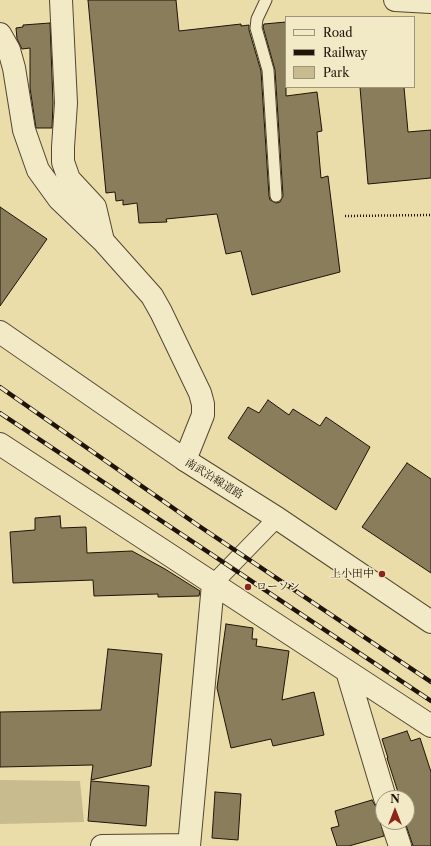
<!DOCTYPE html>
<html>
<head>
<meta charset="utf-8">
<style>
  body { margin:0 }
  #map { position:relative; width:431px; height:846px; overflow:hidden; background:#ebdda9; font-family:"Libre Caslon Text",serif }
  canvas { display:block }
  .legend { position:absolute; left:285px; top:16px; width:130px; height:72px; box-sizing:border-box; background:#f2e9c7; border:1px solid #9e947b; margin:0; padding:5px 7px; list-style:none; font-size:12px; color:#1f1409 }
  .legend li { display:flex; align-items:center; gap:8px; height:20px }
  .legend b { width:20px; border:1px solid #9e947b }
  .north { position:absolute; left:375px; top:790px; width:40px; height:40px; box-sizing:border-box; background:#f2e9c7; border:1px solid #9e947b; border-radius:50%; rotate:0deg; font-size:11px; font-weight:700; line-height:16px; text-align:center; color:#1f1409 }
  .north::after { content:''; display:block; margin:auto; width:14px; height:18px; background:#8f2418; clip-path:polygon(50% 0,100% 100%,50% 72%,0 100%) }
</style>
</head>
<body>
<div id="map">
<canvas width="431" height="846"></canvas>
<ul class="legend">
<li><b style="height:5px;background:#f2e9c7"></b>Road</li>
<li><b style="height:5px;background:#1f1409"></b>Railway</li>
<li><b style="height:11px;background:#c8bb8e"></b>Park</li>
</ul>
<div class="north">N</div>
</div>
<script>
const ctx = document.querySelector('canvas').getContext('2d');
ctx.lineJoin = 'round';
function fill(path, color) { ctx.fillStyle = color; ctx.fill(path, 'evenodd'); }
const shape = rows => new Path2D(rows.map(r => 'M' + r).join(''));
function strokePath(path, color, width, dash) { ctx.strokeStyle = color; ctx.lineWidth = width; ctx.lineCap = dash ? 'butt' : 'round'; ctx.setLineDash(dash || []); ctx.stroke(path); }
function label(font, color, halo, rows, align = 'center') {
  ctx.font = font + ' "Libre Caslon Text","Noto Serif JP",serif'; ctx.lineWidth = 3; ctx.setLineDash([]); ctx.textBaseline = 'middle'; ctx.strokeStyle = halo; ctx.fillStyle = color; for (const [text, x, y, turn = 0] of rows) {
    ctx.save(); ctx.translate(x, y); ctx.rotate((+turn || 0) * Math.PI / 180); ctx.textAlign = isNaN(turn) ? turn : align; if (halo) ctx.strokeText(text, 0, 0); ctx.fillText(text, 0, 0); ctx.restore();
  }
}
fill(shape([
  [0,780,80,781,84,822,0,824]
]), '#c8bb8e');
const building = shape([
  [88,0,176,0,179,31,241,24,241,26,249,25,249,30,261,71,269,196,270,200,276,203,280,202,283,196,275,70,263,27,264,24,286,22,286,96,317,92,322,131,317,132,321,178,328,176,340,272,252,295,241,251,226,254,217,214,166,219,167,222,139,223,137,203,123,205,123,200,116,201,115,192,106,193,88,0],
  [50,23,53,103,52,128,36,128,30,88,30,48,22,49,17,39,16,28,23,27,23,25,50,23],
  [360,87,404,87,408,132,431,130,431,178,368,184,360,87],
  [0,207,47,239,0,306,0,207],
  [268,400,289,415,293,409,320,426,326,417,370,447,336,510,228,438,248,407,259,413,268,400],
  [407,463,431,479,431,573,362,527,407,463],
  [60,516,61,528,86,527,87,553,132,551,165,569,200,591,199,596,158,597,158,594,94,596,93,580,13,583,10,532,35,530,35,518,60,516],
  [226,624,253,628,252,639,257,639,256,646,289,651,282,700,314,692,324,735,273,746,271,739,231,748,217,688,226,624],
  [108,649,162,654,151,766,91,780,93,765,0,767,0,712,101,710,108,649],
  [407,731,411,741,420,738,431,772,431,846,413,846,405,822,407,822,407,798,397,798,397,793,398,792,387,758,388,758,382,739,407,731],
  [91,781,149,786,146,826,88,821,91,781],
  [215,792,241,794,238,840,212,838,215,792],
  [372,800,376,807,383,810,383,813,380,820,384,836,349,846,337,846,331,828,339,826,335,811,372,800]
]);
fill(building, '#897d5c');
strokePath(building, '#1f1409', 1);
const service = shape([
  [266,0,257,19,256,28,268,70,276,196]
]);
const pedestrian = shape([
  [213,584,277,518]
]);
const minor = shape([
  [61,0,66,103,63,147,63,162,69,179,95,207,103,241],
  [395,0,431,2],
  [0,34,9,50,14,68,24,130,38,170,59,199,103,241,152,296,161,312,200,393,203,404,203,415,185,460],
  [0,444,431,726],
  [347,671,385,798],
  [392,822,400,846],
  [102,846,189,845],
  [189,846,213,584]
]);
const tertiary = shape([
  [0,332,185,460,277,518,431,622]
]);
strokePath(service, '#524631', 13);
strokePath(pedestrian, '#524631', 19);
strokePath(minor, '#524631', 24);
strokePath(tertiary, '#524631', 24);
strokePath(shape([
  [345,216,431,215]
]), '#1f1409', 2.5, [1, 2]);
strokePath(service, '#f2e9c7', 11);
strokePath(pedestrian, '#f2e9c7', 17);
strokePath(minor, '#f2e9c7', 22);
strokePath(tertiary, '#f2e9c7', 22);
const rail = shape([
  [0,387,196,524,431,682],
  [0,413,431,701]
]);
strokePath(rail, '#1f1409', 4.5);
strokePath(rail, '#f2e9c7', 3, [9]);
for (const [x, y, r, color] of [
  [382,574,4,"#8f2418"],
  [248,587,4,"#8f2418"]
]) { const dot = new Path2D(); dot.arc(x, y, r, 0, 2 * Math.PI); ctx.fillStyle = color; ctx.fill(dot); strokePath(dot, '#f2e9c7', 1.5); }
label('11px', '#1f1409', '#f2e9c7', [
  ["南武沿線道路",214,479,32]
]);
label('11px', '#1f1409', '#f2e9c7', [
  ["上小田中",374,574],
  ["ローソン",256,587,"left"]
], 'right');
</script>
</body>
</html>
